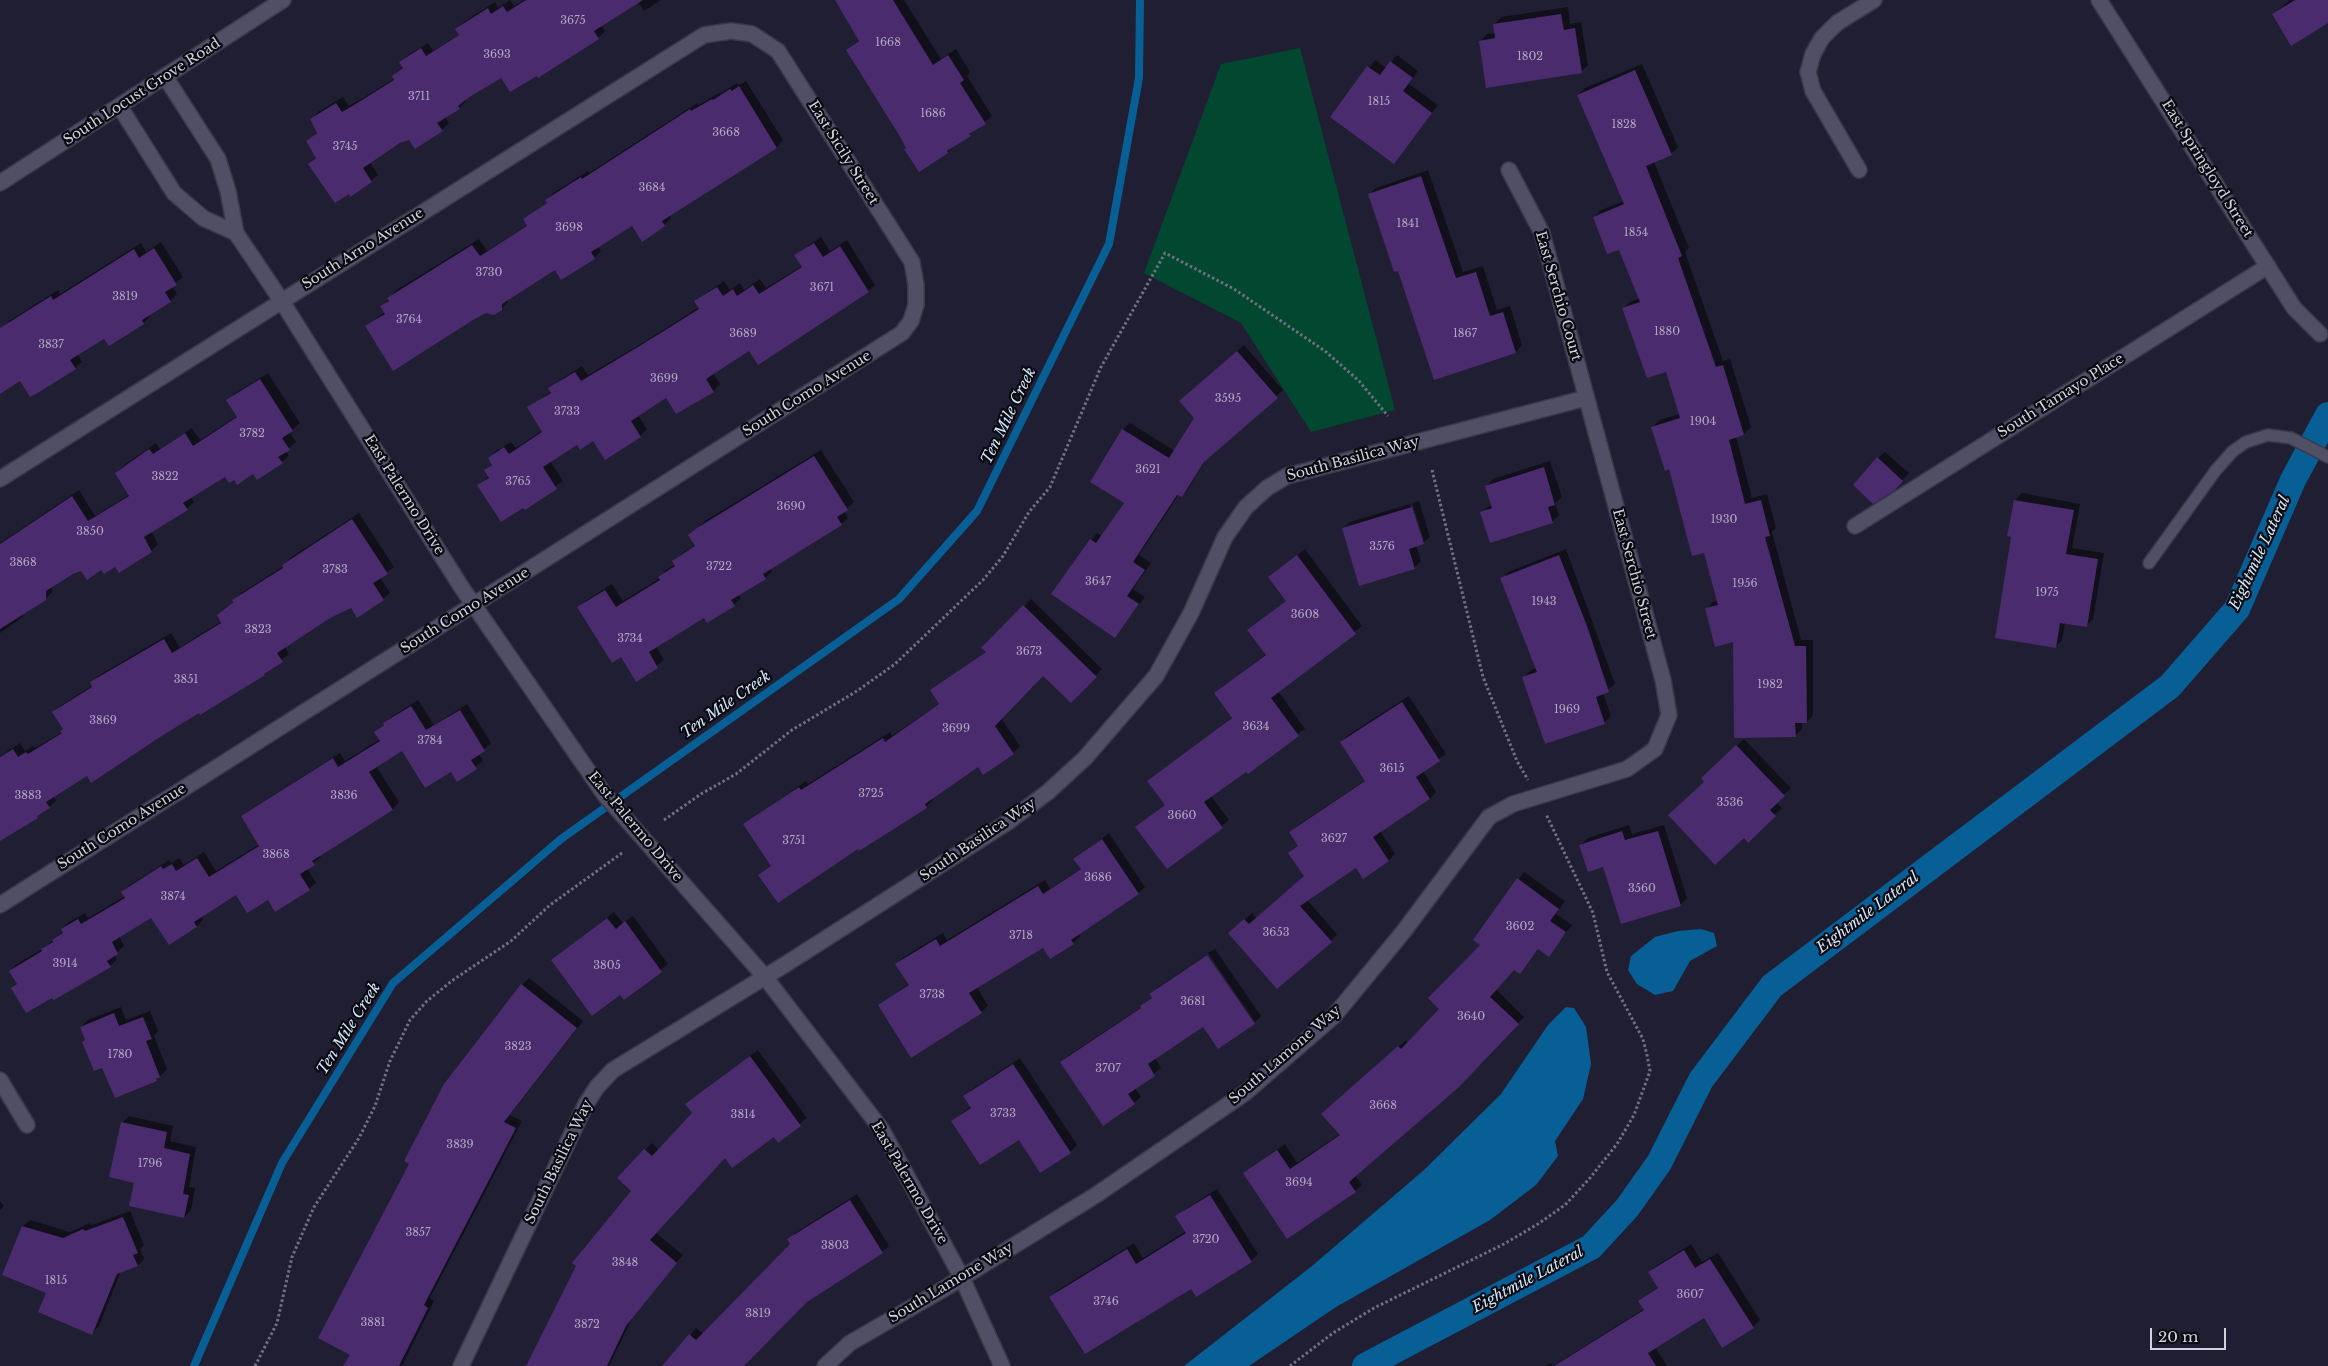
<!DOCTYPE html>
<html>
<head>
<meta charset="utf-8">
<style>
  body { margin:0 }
  #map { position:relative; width:2328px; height:1366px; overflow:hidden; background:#201e32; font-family:"Libre Baskerville",serif }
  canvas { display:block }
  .scale { position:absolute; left:2150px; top:1328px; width:76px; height:22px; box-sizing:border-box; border:2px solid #d2d2df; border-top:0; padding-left:6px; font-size:15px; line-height:18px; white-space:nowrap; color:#d2d2df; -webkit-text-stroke:4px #0a0a12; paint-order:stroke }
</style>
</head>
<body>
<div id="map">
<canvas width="2328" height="1366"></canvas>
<div class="scale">20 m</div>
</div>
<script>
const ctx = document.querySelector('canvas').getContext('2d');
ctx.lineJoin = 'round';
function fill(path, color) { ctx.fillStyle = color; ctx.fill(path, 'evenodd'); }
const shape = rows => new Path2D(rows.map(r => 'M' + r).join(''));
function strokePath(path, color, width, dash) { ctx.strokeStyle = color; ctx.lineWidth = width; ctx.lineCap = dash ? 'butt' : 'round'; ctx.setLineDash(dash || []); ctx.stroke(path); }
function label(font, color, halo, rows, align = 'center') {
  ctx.font = font + ' "Libre Baskerville",serif'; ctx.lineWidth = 4.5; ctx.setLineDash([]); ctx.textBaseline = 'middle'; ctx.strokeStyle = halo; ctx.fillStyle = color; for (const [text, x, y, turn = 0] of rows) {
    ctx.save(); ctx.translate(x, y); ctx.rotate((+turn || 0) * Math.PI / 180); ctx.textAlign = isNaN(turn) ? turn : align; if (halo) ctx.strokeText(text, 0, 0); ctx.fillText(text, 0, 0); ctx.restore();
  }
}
fill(shape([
  [1300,48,1395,410,1311,432,1241,323,1144,273,1221,64]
]), '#02472f');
fill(shape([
  [1701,929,1714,933,1717,946,1690,961,1673,991,1655,995,1637,984,1628,970,1631,956,1655,937,1678,931],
  [1566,1007,1574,1008,1586,1027,1591,1064,1583,1099,1555,1141,1558,1156,1536,1185,1490,1220,1336,1307,1249,1366,1184,1366,1312,1266,1424,1170,1501,1094,1548,1025]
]), '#075f95');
fill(shape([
  [510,0,514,6,524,0,661,0,644,11,638,2,601,25,605,31,598,38,501,76,465,99,466,101,459,108,445,117,449,123,442,130,409,138,370,162,378,175,371,181,309,164,316,157,307,141,318,131,312,119,318,112,343,97,349,106,363,98,395,78,393,76,404,66,401,62,408,55,428,43,433,51,460,34,457,29,464,22,495,2,498,8],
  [858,0,904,0,941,59,956,49,970,72,967,76,992,116,948,152,908,148,847,50,860,39],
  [2290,0,2328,0,2328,22,2273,14],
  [1568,7,1570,24,1581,22,1588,65,1581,72,1481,41,1487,34,1496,33,1495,24,1501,17],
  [1397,55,1418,71,1409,84,1438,105,1394,162,1332,117,1375,60,1386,68],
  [1642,64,1678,147,1671,154,1654,162,1689,248,1685,252,1723,361,1730,359,1751,427,1744,434,1736,436,1752,498,1767,494,1776,528,1772,532,1801,640,1813,640,1813,715,1807,722,1802,722,1802,729,1795,736,1734,641,1706,609,1713,602,1718,601,1705,551,1653,427,1659,420,1680,414,1667,370,1623,309,1630,302,1640,298,1620,248,1594,217,1601,210,1624,201,1578,95,1585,88],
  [746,81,783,140,777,147,669,215,671,218,664,225,632,225,598,246,601,251,594,258,555,268,508,298,508,302,501,309,486,312,393,369,366,327,385,312,382,307,395,291,479,239,487,251,528,225,524,219,548,202,547,200,553,193,588,171,589,173,697,103,698,105,719,93,720,94,737,83,739,85],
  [1428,170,1463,272,1483,266,1497,310,1510,306,1522,345,1516,352,1435,378,1399,269,1369,195,1376,188],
  [821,237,830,251,847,240,875,285,868,291,750,349,713,373,720,384,714,391,676,412,666,396,638,415,647,429,640,436,593,440,578,444,550,461,563,481,525,508,479,486,489,476,486,470,493,463,490,458,496,451,511,442,516,448,543,430,529,408,551,391,550,389,557,382,582,366,588,375,646,341,699,307,695,301,724,281,730,290,740,283,744,290,760,279,766,288,802,266,795,255],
  [161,242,183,277,172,286,177,294,170,301,149,314,150,316,144,323,109,345,104,337,77,354,82,362,75,368,21,379,0,392,0,336,2,328,9,321,58,290,60,294,141,243,146,252],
  [1244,345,1283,390,1209,455,1188,489,1182,496,1179,494,1139,555,1151,563,1133,589,1145,597,1115,637,1091,540,1097,533,1102,536,1126,503,1123,430,1130,423,1175,451,1195,418,1180,401],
  [268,373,300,423,290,432,296,442,285,451,289,455,282,462,234,478,225,475,191,497,194,502,187,509,151,531,158,544,151,551,102,569,82,569,52,586,52,592,45,599,22,614,23,616,16,622,0,633,0,543,79,490,95,516,130,494,116,473,123,466,156,443,160,449,192,428,200,440,237,416,228,401,234,394],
  [821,450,854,502,844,511,848,518,841,524,770,568,772,571,765,578,738,594,741,598,734,605,705,616,656,646,664,660,637,680,621,656,578,608,585,601,612,584,623,601,660,578,666,570,676,564,674,561,681,554,696,545,690,535,705,521],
  [1885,452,1909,473,1894,489,1878,458],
  [1550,461,1562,497,1555,503,1559,515,1552,522,1482,512,1492,504,1487,486,1493,479],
  [2022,493,2080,504,2072,548,2104,553,2093,619,2086,626,2065,623,2062,640,2055,647,2012,536,2015,500],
  [1419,501,1430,537,1423,543,1416,545,1421,561,1414,568,1343,528,1350,522,1410,504,1421,541,1424,541,1412,503],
  [359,513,394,567,380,577,390,593,383,599,351,606,330,617,285,647,289,654,264,674,87,774,53,796,56,801,49,807,0,839,0,756,20,743,25,751,33,746,35,748,62,732,64,729,54,712,60,706,93,685,91,682,98,676,171,633,180,647,222,621,235,601,234,600,241,593,284,566,290,558],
  [1305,549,1362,626,1278,691,1305,729,1211,796,1229,820,1167,868,1137,827,1166,804,1149,781,1233,717,1215,693,1266,654,1249,630,1287,600,1270,577],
  [1566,549,1615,684,1603,693,1611,716,1604,723,1524,677,1531,670,1537,668,1502,579,1508,572],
  [1031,599,1102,669,1071,701,1044,674,1001,718,1020,746,1013,753,983,773,978,765,932,797,933,800,926,807,859,850,858,848,760,875,772,865,745,824,806,781,808,784,890,732,892,736,940,703,932,690,987,651,983,648],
  [1409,696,1446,754,1423,771,1436,792,1430,799,1380,831,1395,854,1389,860,1357,867,1307,900,1337,934,1331,941,1236,927,1252,913,1257,919,1305,876,1290,853,1299,845,1291,833,1297,826,1366,780,1341,742,1348,735],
  [418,700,434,725,467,704,491,743,479,754,483,761,458,780,451,770,402,749,376,766,399,802,393,809,319,855,321,857,307,868,316,883,309,889,268,899,236,893,201,915,203,920,197,926,152,916,119,936,124,946,114,955,117,959,110,966,53,996,13,988,18,983,10,971,17,964,44,948,64,931,62,929,69,922,85,913,88,918,125,896,123,892,130,885,169,860,171,863,179,858,184,865,204,852,216,871,260,844,243,817,250,810,340,753,345,761,380,739,375,732,391,717],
  [1744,739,1791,788,1776,802,1782,808,1748,841,1706,781,1709,771],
  [1629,825,1632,834,1664,825,1687,898,1680,905,1604,866,1581,845,1588,838],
  [1109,833,1145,887,1138,893,1078,933,1080,936,1073,943,1044,946,977,987,988,1006,981,1012,880,1005,909,984,897,964,904,957,943,933,947,940,1045,880,1050,889,1081,868,1075,859],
  [1524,872,1565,901,1556,914,1572,925,1548,955,1539,948,1520,972,1515,968,1496,989,1524,1017,1457,1087,1355,1175,1362,1185,1355,1191,1244,1173,1285,1144,1297,1163,1340,1134,1330,1107,1406,1040,1408,1043,1441,1009,1482,944,1474,939],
  [614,912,623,923,633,916,668,964,625,998,621,993,552,960],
  [1215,949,1261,1016,1255,1022,1208,953],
  [1206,955,1253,1024,1204,1025,1155,1058,1161,1068,1135,1088,1141,1097,1134,1103,1062,1062,1069,1055,1142,1007,1153,996,1151,994,1158,987],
  [529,978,583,1021,510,1115,522,1121,430,1298,434,1301,402,1366,344,1366,352,1354,522,985],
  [121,1007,126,1020,150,1011,158,1031,154,1036,167,1069,156,1080,103,1066,81,1027,88,1020],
  [758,1050,807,1118,778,1141,774,1136,725,1157,656,1233,683,1255,633,1317,609,1366,529,1366,633,1190,645,1150,652,1143,659,1150,693,1113,687,1104],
  [1020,1058,1077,1145,1070,1152,953,1121,971,1106,965,1096,971,1090],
  [129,1116,173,1126,170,1141,196,1147,189,1187,195,1188,191,1210,184,1217,135,1182,122,1123],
  [1217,1189,1258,1254,1251,1261,1191,1287,1051,1297,1058,1290,1134,1243,1143,1258,1186,1231,1177,1217,1184,1210],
  [857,1194,889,1246,882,1252,807,1300,743,1366,664,1366,696,1328,704,1334,791,1244,788,1240,795,1233],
  [0,1201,4,1206,0,1210],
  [130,1211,144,1245,140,1249,144,1259,138,1265,121,1271,99,1326,92,1333,48,1293,23,1226,30,1220,70,1232,90,1223,92,1225],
  [1691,1244,1702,1262,1718,1253,1760,1320,1753,1327,1704,1316,1655,1347,1667,1366,1545,1366,1551,1363,1553,1366,1644,1309,1639,1301,1658,1287,1649,1272,1656,1266]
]), '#0007');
strokePath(shape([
  [194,1366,282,1163,393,983,561,839,899,599,977,511,1109,244,1139,78,1140,0]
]), '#075f95', 8);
strokePath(shape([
  [1365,1366,1591,1247,1627,1208,1659,1163,1701,1080,1772,986,2170,686,2237,609,2293,480,2328,415]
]), '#075f95', 26);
fill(shape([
  [526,0,643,0,594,31,599,39,538,78,537,76,510,92,501,78,468,98,458,106,460,109,437,123,443,131,415,149,409,140,400,143,363,168,372,182,350,197,349,194,335,203,308,164,316,158,306,141,317,133,310,119,336,103,342,112,354,105,394,80,392,76,403,68,399,62,421,48,426,56,459,35,455,29,488,8,491,14,503,6,507,12],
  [835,0,893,0,933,65,948,55,964,80,960,83,986,124,969,134,971,136,947,151,948,153,919,172,904,149,906,148,899,135,846,50,859,41],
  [2295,0,2328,0,2328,23,2291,46,2272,14],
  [1561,14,1564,30,1575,28,1582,73,1486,88,1479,41,1495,38,1493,24],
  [1390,61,1413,78,1403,91,1432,113,1394,164,1330,117,1367,66,1380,75],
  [1635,70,1672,155,1646,166,1682,256,1678,258,1716,367,1723,365,1744,435,1729,440,1745,504,1761,500,1770,536,1765,537,1795,646,1806,646,1807,723,1795,723,1796,737,1734,738,1733,642,1715,647,1705,608,1718,605,1704,553,1692,556,1669,469,1665,471,1651,427,1680,418,1666,372,1647,378,1622,308,1640,302,1619,250,1607,254,1593,217,1624,204,1577,95],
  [739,86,777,148,662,221,665,226,642,242,632,226,591,252,595,259,561,280,555,270,502,304,502,310,494,315,486,313,473,320,393,371,365,326,385,314,380,306,389,301,387,298,472,245,480,256,527,226,523,219,547,203,545,200,581,177,582,179,690,109,691,111,712,99,713,100,730,89,732,91],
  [1421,176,1456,278,1476,272,1490,316,1503,312,1516,353,1434,380,1398,271,1394,272,1368,194],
  [814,243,823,257,840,246,869,292,758,365,749,351,706,379,714,392,676,414,666,398,631,421,641,437,605,460,593,441,580,450,577,445,543,467,557,489,525,510,523,508,501,522,477,485,489,478,484,470,492,465,488,458,504,447,509,454,542,432,527,407,551,393,548,388,575,372,581,381,638,347,699,309,694,301,717,287,723,296,733,289,737,296,753,285,759,294,802,267,794,255],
  [154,248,177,285,165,292,171,302,142,320,144,324,109,346,104,339,70,360,76,369,41,391,30,397,20,381,0,394,0,328,51,296,53,300,134,249,139,258],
  [1237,351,1278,398,1204,462,1182,497,1177,495,1133,562,1145,570,1127,596,1139,604,1115,638,1051,594,1090,539,1096,543,1124,503,1090,482,1122,429,1169,458,1194,418,1179,401],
  [260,379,293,431,282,438,290,450,278,457,283,463,257,480,253,474,237,485,234,480,229,483,225,477,183,503,188,510,144,537,152,552,119,573,115,567,104,574,101,570,87,580,81,571,73,574,46,591,46,600,0,629,0,544,72,496,88,521,129,496,115,473,149,449,153,454,185,433,193,446,237,417,226,400],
  [814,456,848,510,837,517,842,525,763,574,766,579,731,600,735,606,707,623,704,618,649,652,658,668,636,682,621,657,612,663,577,607,605,590,616,607,660,580,658,577,675,566,672,561,695,546,688,535,697,528],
  [1877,457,1903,481,1895,490,1873,504,1853,485],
  [1544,467,1555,505,1548,507,1553,523,1490,543,1480,512,1492,508,1485,486],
  [2014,500,2074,510,2066,554,2098,559,2087,627,2060,623,2056,648,1995,638,2011,537,2007,536],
  [1412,507,1424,544,1409,549,1415,569,1359,586,1342,528],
  [352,519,388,574,373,583,384,600,357,618,351,608,330,618,277,653,283,662,264,674,265,675,200,715,199,713,160,737,91,783,87,776,46,802,50,808,37,816,38,818,0,841,0,757,13,749,18,757,26,752,28,754,62,733,60,731,63,729,52,712,92,687,90,682,164,639,172,653,221,623,217,615,234,602,232,600,283,568,282,565],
  [1297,555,1356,634,1271,698,1299,736,1248,774,1246,772,1204,802,1223,828,1167,869,1135,827,1165,805,1147,781,1232,718,1214,693,1266,655,1247,630,1286,601,1268,577],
  [1559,555,1587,626,1609,692,1596,697,1605,724,1545,744,1522,677,1537,672,1500,578],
  [1023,605,1097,677,1071,703,1043,676,995,726,1014,754,983,775,978,767,925,804,927,808,859,851,858,849,778,903,758,875,771,866,743,824,799,787,801,790,883,738,885,742,939,704,930,690,986,652,981,648],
  [1402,702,1440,761,1416,777,1430,799,1373,837,1389,861,1363,879,1356,868,1300,906,1332,942,1277,989,1228,933,1244,919,1249,924,1304,876,1288,853,1298,846,1289,832,1365,781,1340,742],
  [411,706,426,730,460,710,485,751,471,760,477,769,457,782,451,772,425,788,402,751,369,772,393,810,312,861,315,865,300,874,310,890,275,912,268,900,247,913,236,895,194,922,197,927,169,945,151,918,112,942,118,954,107,961,111,967,54,1000,52,998,26,1013,11,988,17,984,9,971,42,951,41,949,53,942,52,940,63,933,61,929,78,919,81,924,125,898,121,892,161,866,163,869,172,864,176,871,197,858,209,877,259,846,241,816,333,758,338,767,380,741,374,732,384,725,383,723],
  [1736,745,1785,796,1770,810,1776,816,1748,843,1744,838,1715,865,1668,815,1704,782,1701,778],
  [1622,831,1625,840,1658,831,1681,906,1621,924,1603,867,1588,872,1579,845],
  [1102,839,1139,894,1071,940,1074,944,1050,959,1043,948,969,993,982,1013,911,1058,878,1005,909,985,895,964,936,939,940,946,1038,886,1043,894,1081,869,1073,859],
  [1517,878,1559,909,1550,921,1566,932,1549,957,1538,949,1520,974,1514,970,1490,997,1519,1024,1458,1088,1349,1182,1356,1192,1287,1239,1243,1173,1277,1150,1290,1169,1340,1135,1321,1114,1398,1046,1401,1049,1439,1009,1428,998,1480,945,1473,940],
  [607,918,616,929,625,921,662,972,624,1000,620,995,592,1016,551,960],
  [1207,955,1255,1024,1218,1049,1203,1027,1148,1064,1155,1076,1128,1094,1135,1104,1103,1126,1060,1062,1141,1008,1140,1006,1152,998,1149,994],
  [521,984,577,1028,504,1122,516,1128,424,1305,428,1308,399,1366,343,1366,350,1355,318,1338,409,1164,404,1161,444,1084],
  [114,1013,119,1026,143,1017,152,1039,146,1041,160,1077,156,1079,157,1081,115,1098,102,1068,94,1071,82,1042,85,1040,80,1027],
  [750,1056,801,1126,778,1143,774,1137,732,1168,725,1158,650,1240,677,1263,626,1326,607,1366,526,1366,576,1266,572,1263,631,1191,617,1178,644,1149,652,1156,692,1113,685,1104],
  [1013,1064,1071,1153,1040,1173,1019,1140,980,1165,951,1121,971,1108,963,1096],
  [121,1122,167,1132,164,1148,190,1154,183,1194,189,1195,184,1218,129,1206,134,1183,109,1177],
  [1210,1195,1252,1262,1196,1297,1191,1289,1085,1354,1049,1297,1127,1249,1136,1264,1186,1233,1175,1216],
  [850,1200,883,1253,807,1302,744,1366,662,1366,689,1334,696,1340,790,1244,787,1239],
  [123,1217,138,1253,133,1255,138,1266,117,1274,92,1335,38,1312,46,1293,2,1275,22,1226,63,1238,83,1229,85,1231],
  [1684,1250,1695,1268,1710,1259,1754,1328,1722,1348,1704,1318,1648,1353,1656,1366,1554,1366,1644,1310,1638,1301,1658,1288,1648,1272]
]), '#4a2b6e');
const lane = shape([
  [2149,563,2216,470,2233,451,2246,442,2268,435,2291,438,2328,457]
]);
const street = shape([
  [2099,0,2294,308,2320,334],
  [1859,170,1813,91,1808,72,1813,54,1822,38,1837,23,1874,0],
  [0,479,704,35,731,31,752,34,778,51,912,262,916,285,916,305,911,321,902,333,0,905],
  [1855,526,2268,266],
  [0,1080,27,1125],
  [461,1366,586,1104,597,1087,613,1070,786,964,1008,822,1048,792,1085,758,1156,676,1191,613,1225,537,1246,507,1267,488,1287,476,1586,398],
  [825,1366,850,1343,942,1290,1096,1195,1245,1093,1334,1016,1404,931,1489,817,1513,804,1627,769,1655,749,1669,715,1663,680,1542,233,1509,170]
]);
const secondary = shape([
  [166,78,218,159,228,191,236,233,281,300,460,585,604,794,765,977,882,1130,962,1278,1002,1366],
  [120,107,174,193,203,218,236,233],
  [0,183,283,0]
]);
strokePath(lane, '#3a3849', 14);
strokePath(street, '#3a3849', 18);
strokePath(secondary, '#3a3849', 18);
strokePath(shape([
  [1432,470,1483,677,1517,761,1528,780],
  [664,820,701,794,736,774,792,730,857,691,895,664,983,580,1003,556,1029,512,1050,487,1101,367,1165,253,1234,289,1325,351,1359,381,1388,416],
  [255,1366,277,1323,292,1257,314,1207,359,1138,375,1106,390,1061,410,1020,427,1001,453,980,511,941,550,905,622,853],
  [1290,1366,1333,1333,1374,1308,1504,1244,1538,1224,1565,1205,1590,1178,1617,1144,1634,1115,1650,1071,1647,1055,1643,1039,1607,972,1593,913,1546,814]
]), '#717081', 3, [2.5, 2.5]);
strokePath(lane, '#504f65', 11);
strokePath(street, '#504f65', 15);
strokePath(secondary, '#504f65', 15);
label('11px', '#b0a8c3', null, [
  ["3675",573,21],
  ["1668",888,43],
  ["3693",497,55],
  ["1802",1530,57],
  ["3711",419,97],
  ["1815",1379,102],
  ["1686",933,114],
  ["1828",1624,125],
  ["3668",726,133],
  ["3745",345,147],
  ["3684",652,188],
  ["1841",1408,224],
  ["3698",569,228],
  ["1854",1636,233],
  ["3730",489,273],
  ["3671",822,288],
  ["3819",125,297],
  ["3764",409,320],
  ["1880",1667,332],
  ["3689",743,334],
  ["1867",1465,334],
  ["3837",51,345],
  ["3699",664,379],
  ["3595",1228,399],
  ["3733",567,412],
  ["1904",1703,422],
  ["3782",252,434],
  ["3621",1148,470],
  ["3822",165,477],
  ["3765",518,482],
  ["3690",791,507],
  ["1930",1724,520],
  ["3850",90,532],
  ["3576",1382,547],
  ["3868",23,563],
  ["3722",719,567],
  ["3783",335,570],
  ["3647",1098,582],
  ["1956",1745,584],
  ["1975",2047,593],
  ["1943",1544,602],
  ["3608",1305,615],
  ["3823",258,630],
  ["3734",630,639],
  ["3673",1029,652],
  ["3851",186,680],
  ["1982",1770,685],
  ["1969",1567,710],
  ["3869",103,721],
  ["3634",1256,727],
  ["3699",956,729],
  ["3784",430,741],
  ["3615",1392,769],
  ["3725",871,794],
  ["3883",28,796],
  ["3836",344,796],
  ["3536",1730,803],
  ["3660",1182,816],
  ["3627",1334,839],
  ["3751",794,841],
  ["3868",276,855],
  ["3686",1098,878],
  ["3560",1642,889],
  ["3874",173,897],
  ["3602",1520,927],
  ["3653",1276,933],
  ["3718",1021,936],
  ["3914",65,964],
  ["3805",607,966],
  ["3738",932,995],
  ["3681",1193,1002],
  ["3640",1471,1017],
  ["3823",518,1047],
  ["1780",120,1055],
  ["3707",1108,1069],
  ["3668",1383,1106],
  ["3733",1003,1114],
  ["3814",743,1115],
  ["3839",460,1145],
  ["1796",150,1164],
  ["3694",1299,1183],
  ["3857",418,1233],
  ["3720",1206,1240],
  ["3803",835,1246],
  ["3848",625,1263],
  ["1815",56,1281],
  ["3607",1690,1295],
  ["3746",1106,1302],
  ["3819",758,1314],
  ["3881",373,1323],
  ["3872",587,1325]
]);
label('14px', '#d2d2df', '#0a0a12', [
  ["South Locust Grove Road",142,92,-33],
  ["East Sicily Street",843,153,58],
  ["East Springloyd Street",2207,169,58],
  ["South Arno Avenue",363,249,-32],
  ["East Serchio Court",1558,296,74],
  ["South Como Avenue",807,394,-32],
  ["South Tamayo Place",2061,396,-32],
  ["South Basilica Way",1353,459,-15],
  ["East Palermo Drive",404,495,58],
  ["East Serchio Street",1634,574,75],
  ["South Como Avenue",465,611,-32],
  ["South Como Avenue",122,827,-32],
  ["East Palermo Drive",635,827,50],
  ["South Basilica Way",978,840,-34],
  ["South Lamone Way",1285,1055,-41],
  ["South Basilica Way",559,1162,-64],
  ["East Palermo Drive",909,1183,60],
  ["South Lamone Way",951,1283,-31]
]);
label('italic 15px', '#d5e7f7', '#0a0a12', [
  ["Ten Mile Creek",1009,416,-64],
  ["Eightmile Lateral",2260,553,-65],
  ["Ten Mile Creek",726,705,-35],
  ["Eightmile Lateral",1868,913,-37],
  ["Ten Mile Creek",349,1029,-58],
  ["Eightmile Lateral",1528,1280,-28]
]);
</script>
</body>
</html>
